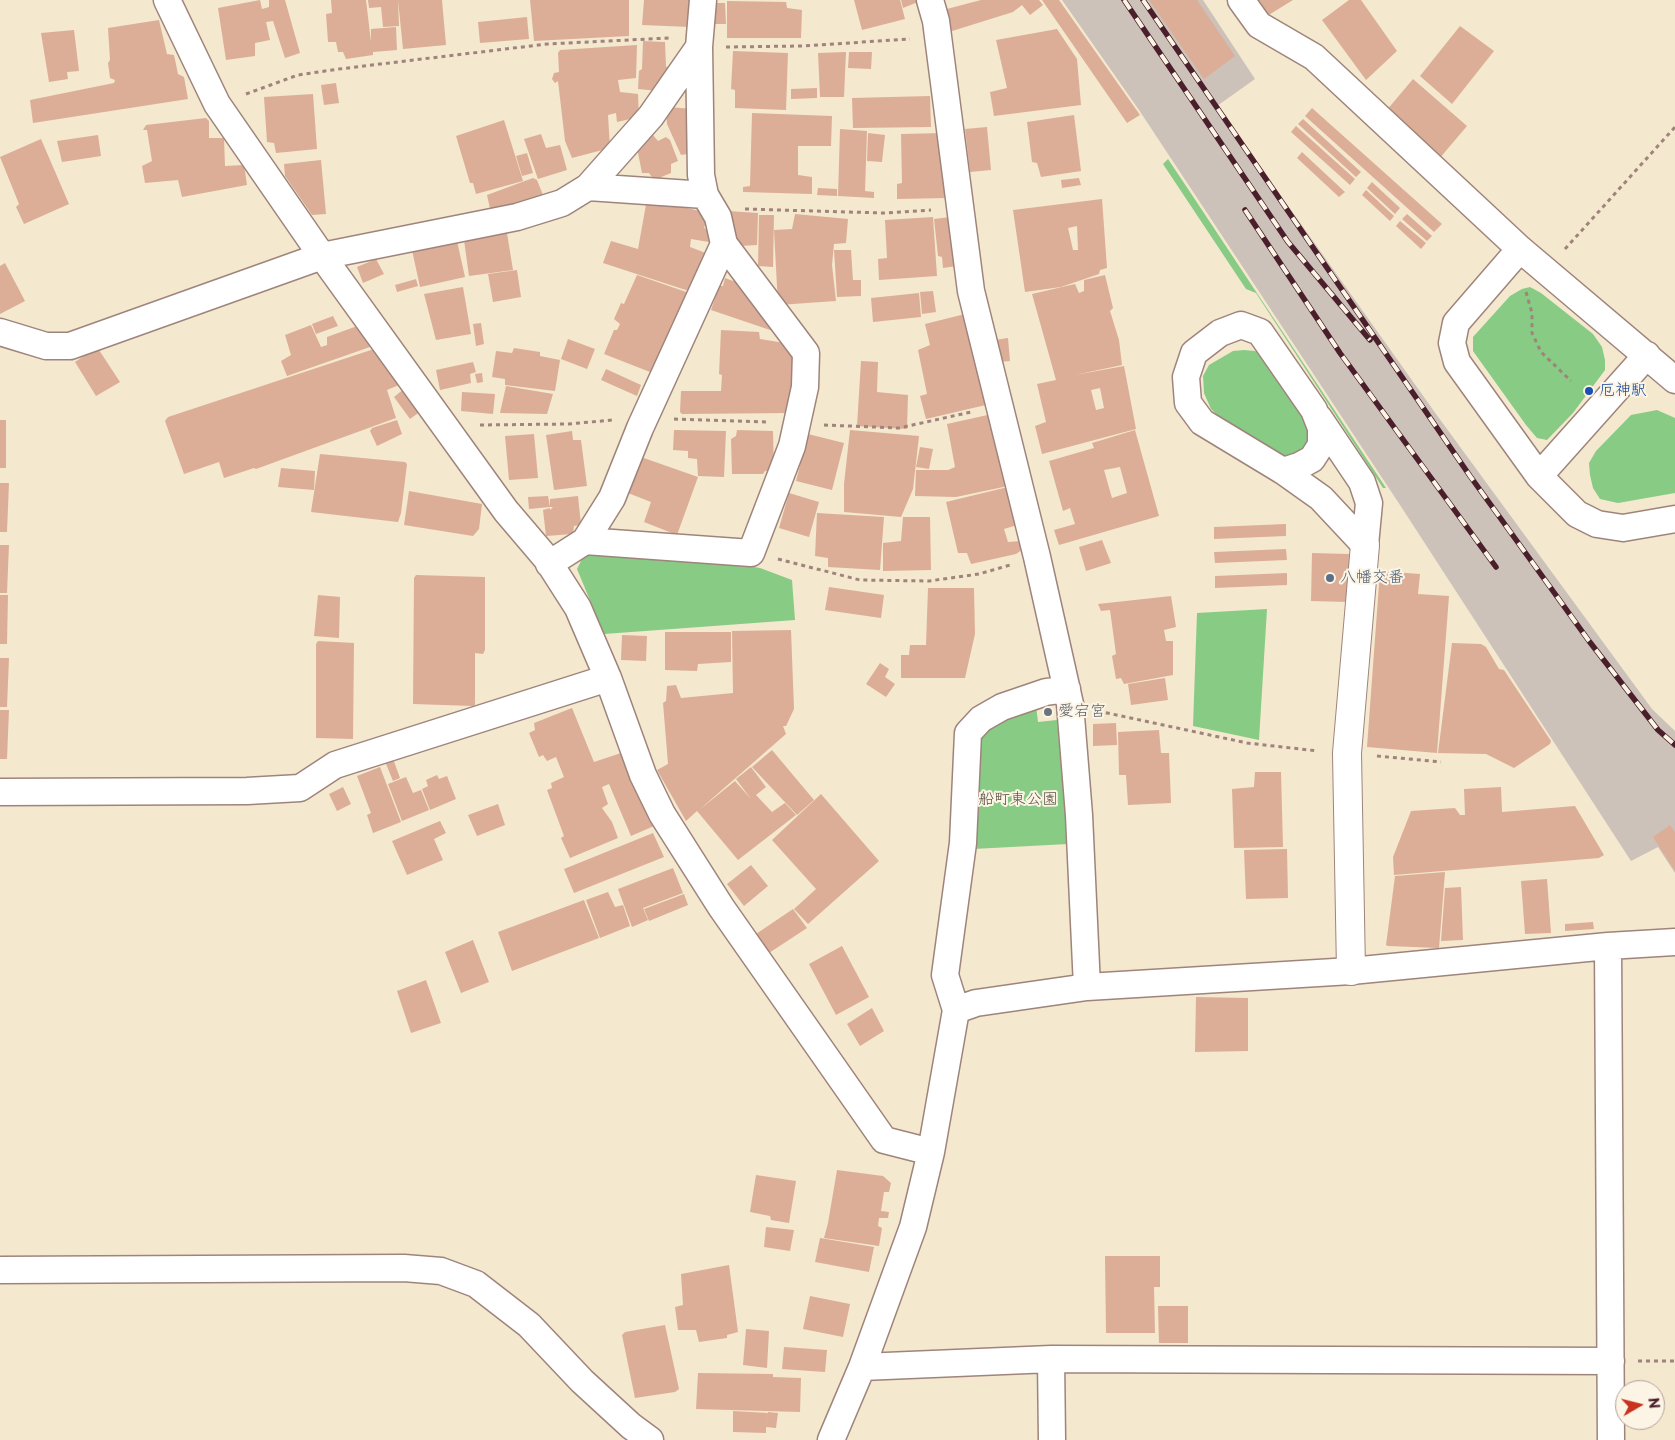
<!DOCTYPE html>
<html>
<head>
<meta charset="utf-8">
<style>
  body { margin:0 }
  #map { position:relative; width:1675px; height:1440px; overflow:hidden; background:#f4e8ce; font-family:"Playpen Sans",sans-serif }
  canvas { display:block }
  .north { position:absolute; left:1615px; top:1380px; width:50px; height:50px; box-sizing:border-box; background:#fcf5e5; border:1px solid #b59f9b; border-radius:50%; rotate:82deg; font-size:14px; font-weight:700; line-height:20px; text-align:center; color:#4a1f2b }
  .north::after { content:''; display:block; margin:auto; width:18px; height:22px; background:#c8321e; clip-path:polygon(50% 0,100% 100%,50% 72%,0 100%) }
</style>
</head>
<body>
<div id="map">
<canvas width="1675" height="1440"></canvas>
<div class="north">N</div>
</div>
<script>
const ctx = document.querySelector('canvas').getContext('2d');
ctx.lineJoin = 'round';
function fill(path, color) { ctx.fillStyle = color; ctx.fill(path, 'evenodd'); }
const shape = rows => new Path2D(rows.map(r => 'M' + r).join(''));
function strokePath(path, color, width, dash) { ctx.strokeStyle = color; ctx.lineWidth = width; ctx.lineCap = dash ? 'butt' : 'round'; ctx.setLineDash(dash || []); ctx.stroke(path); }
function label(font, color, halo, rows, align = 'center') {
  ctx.font = font + ' "Playpen Sans","Klee One",sans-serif'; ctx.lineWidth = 4; ctx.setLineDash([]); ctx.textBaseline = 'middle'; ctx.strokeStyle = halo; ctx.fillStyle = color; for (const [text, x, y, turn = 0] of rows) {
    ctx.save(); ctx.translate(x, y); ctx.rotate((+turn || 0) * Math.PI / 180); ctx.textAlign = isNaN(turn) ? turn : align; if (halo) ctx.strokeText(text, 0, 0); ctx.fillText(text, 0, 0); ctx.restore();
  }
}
fill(shape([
  [1062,0,1203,0,1255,79,1217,106,1436,414,1652,709,1675,731,1675,873,1658,847,1631,861,1400,505,1139,110]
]), '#ccc2b9');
fill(shape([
  [1168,159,1194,198,1386,488,1383,488,1256,293,1246,289,1163,164],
  [1530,287,1541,293,1593,334,1602,347,1605,360,1605,370,1573,413,1547,440,1537,438,1526,425,1473,351,1473,337,1510,296,1522,289],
  [1244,350,1255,351,1264,356,1312,430,1306,447,1300,452,1288,457,1278,455,1224,421,1211,409,1204,393,1203,376,1209,365,1233,351],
  [1657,410,1675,418,1675,493,1618,503,1600,499,1593,488,1590,475,1589,463,1596,451,1631,415],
  [594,552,717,561,760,568,792,580,795,620,604,634,577,569,584,555],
  [1267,609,1259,740,1193,726,1197,613],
  [1035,698,1038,722,1057,720,1068,844,973,849,976,738]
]), '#87cb84');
fill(shape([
  [260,0,262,9,269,7,269,0,285,0,300,53,285,58,273,21,266,22,270,40,255,43,255,56,226,60,218,8],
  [331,0,366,0,371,42,371,29,396,27,397,50,373,52,373,55,346,59,343,52,338,52,336,42,328,42,326,14,332,13],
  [368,0,398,0,399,26,383,27,381,7,369,8],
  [398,0,442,0,446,45,403,49],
  [530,0,629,0,629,36,534,41],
  [644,0,692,0,690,27,642,25],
  [854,0,900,0,905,19,862,30],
  [901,0,918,0,918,2,903,8],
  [981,0,1039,0,1043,5,1030,15,1022,5,1013,12,949,32,943,10],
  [1042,0,1059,0,1140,115,1127,123],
  [1149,0,1197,0,1235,56,1204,79],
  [1255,0,1293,0,1267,16],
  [1349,0,1361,0,1397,51,1366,80,1322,20],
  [727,1,786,2,787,8,802,10,801,38,727,38],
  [713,3,725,3,726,24,712,24],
  [527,17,529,39,480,43,478,22],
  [159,20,167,54,174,55,178,74,184,77,188,99,33,123,30,100,114,83,115,80,110,78,108,63,110,60,108,28],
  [1460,26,1494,51,1452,104,1420,76],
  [1057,29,1077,59,1081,105,994,116,990,92,1007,88,996,40],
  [74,30,79,71,67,72,68,79,49,82,41,33],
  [643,41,665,42,666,67,671,66,659,91,638,89,639,71,642,69],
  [637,45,636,78,618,80,620,92,638,94,639,117,617,122,616,113,608,115,610,148,572,158,565,141,558,81,555,83,552,79,554,73,559,72,558,53,560,50],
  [733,51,788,53,786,110,735,108,735,90,731,89],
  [846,52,844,97,820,97,818,53],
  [849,52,872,52,871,69,848,68],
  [1413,79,1467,126,1439,159,1386,111],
  [336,83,339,103,324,105,321,85],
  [817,88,817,98,791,99,791,89],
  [313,94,317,149,276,153,274,143,267,142,264,97],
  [930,96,931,127,853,128,852,98],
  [668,107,694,109,694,153,681,155,667,124,666,110],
  [1312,108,1442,224,1434,232,1305,116],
  [752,113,832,116,831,146,798,146,798,175,812,177,812,194,743,192,743,187,750,186],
  [1074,115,1081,171,1041,177,1037,163,1032,162,1027,122],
  [206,118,209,121,209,138,224,138,225,166,244,165,247,185,182,197,178,180,145,183,142,166,152,161,147,130,143,130,146,125],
  [1303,119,1361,172,1356,177,1298,124],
  [504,120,523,181,476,194,473,183,470,183,456,136],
  [1296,126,1355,179,1350,185,1291,132],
  [987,127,991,170,970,172,965,129],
  [840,129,867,131,865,191,874,192,874,198,838,196],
  [868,133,885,135,882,162,867,161],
  [944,133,947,198,897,199,897,184,902,183,901,134],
  [541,134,546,148,560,145,567,170,538,179,524,139],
  [98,135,101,156,62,162,57,141],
  [653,135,658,141,666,137,670,140,678,161,671,164,671,173,654,180,649,173,642,173,636,143],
  [41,139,69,204,24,224,16,207,19,204,0,157],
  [1302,152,1345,192,1339,197,1297,158],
  [527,153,533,173,522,176,516,156],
  [321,160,326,214,312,215,285,176,284,164],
  [533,178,537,180,543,195,491,213,487,195],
  [1079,178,1081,185,1062,188,1061,180],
  [1372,182,1400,208,1395,214,1367,188],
  [818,188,837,189,837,196,817,195],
  [1366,190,1394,216,1390,221,1362,195],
  [647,199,709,213,704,228,713,232,709,242,691,239,690,247,711,255,698,294,603,263,611,241,638,249],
  [1102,199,1107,268,1100,270,1099,274,1061,287,1025,292,1013,210],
  [1077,226,1078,250,1073,250,1068,228],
  [728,211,758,213,757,245,739,246],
  [795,214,848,219,846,243,834,244,832,265,836,301,778,305,774,230,792,229],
  [1407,214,1432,236,1427,241,1402,219],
  [759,215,774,215,773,267,758,266],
  [958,216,964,265,943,268,942,257,938,256,934,219],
  [933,217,937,276,879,280,878,259,887,258,885,220],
  [1400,221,1426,243,1421,249,1396,226],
  [506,227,513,270,469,276,463,233],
  [457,241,465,277,420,287,412,250],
  [834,250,851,250,853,280,861,280,861,296,837,297],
  [376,259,384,274,363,283,357,267],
  [5,263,25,301,0,314,0,266],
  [517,270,521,297,493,302,488,274],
  [637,275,695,295,679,322,672,323,668,335,671,339,650,372,604,354,614,330,617,330,620,324,614,319,621,303,624,304],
  [1105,275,1113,308,1110,311,1119,340,1122,365,1075,375,1124,366,1136,429,1042,454,1035,426,1046,422,1037,384,1056,380,1032,294,1075,284,1079,293,1084,291,1084,280],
  [1100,388,1104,408,1096,410,1091,390],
  [725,278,755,289,777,318,773,331,711,310,719,286,723,286],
  [416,279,418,286,397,292,395,285],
  [463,287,471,334,436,340,424,294],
  [933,291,936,312,922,314,920,292],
  [919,293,921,317,873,322,871,298],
  [969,313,977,345,972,348,990,404,926,419,920,396,927,394,918,350,930,345,925,324],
  [333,316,338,326,316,334,312,324],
  [481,323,484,344,476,346,473,324],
  [311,325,321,347,327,345,327,337,360,325,370,347,287,376,281,361,291,355,285,335],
  [721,330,759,332,760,339,791,344,796,373,793,413,682,414,680,412,681,391,721,391,722,375,719,374],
  [1008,338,1010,361,998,362,995,340],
  [568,339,595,349,587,369,561,359],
  [97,347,120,382,96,396,75,362],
  [377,348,399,385,387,390,396,418,256,469,254,468,224,478,219,462,184,474,165,421,168,417],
  [514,348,540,352,540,356,560,360,555,391,505,385,505,379,492,377,496,351,512,353],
  [861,361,878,362,877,392,908,395,907,429,857,426],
  [473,362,476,372,470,374,471,383,440,390,436,370],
  [606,369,641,385,637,396,601,380],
  [482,373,483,382,477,383,475,374],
  [506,386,553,394,547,414,500,413],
  [405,388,421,411,410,419,394,397],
  [462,392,495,394,493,414,461,411],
  [992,414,1008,486,956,497,915,496,916,470,948,470,955,467,947,424],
  [0,420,6,420,6,468,0,468],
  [397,420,402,434,377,446,370,431,372,428],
  [674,430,726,431,724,477,698,476,697,459,688,458,688,451,673,450],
  [737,430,773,431,774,470,765,471,763,474,732,474,731,439,736,436],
  [850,430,919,436,913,489,901,517,844,512,844,484],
  [1135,430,1159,516,1059,545,1054,530,1075,524,1070,508,1063,511,1049,461,1094,448,1092,443],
  [1120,467,1127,493,1112,498,1104,470],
  [572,431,573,440,581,440,587,486,554,490,546,435],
  [534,434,538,478,509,480,505,436],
  [808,434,844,443,832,490,796,481],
  [920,447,933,449,929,469,916,467],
  [320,454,405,462,407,464,401,513,398,522,311,512],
  [641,457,698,477,677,535,644,522,651,502,628,493],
  [281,468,315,471,314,490,278,487],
  [0,483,9,483,7,532,0,532],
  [1008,487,1017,525,1004,529,1008,542,1021,541,1023,549,1016,554,971,564,967,553,958,553,946,502],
  [409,491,482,504,479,529,473,536,404,525],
  [789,493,819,502,809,537,779,528],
  [548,496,550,507,529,509,528,497],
  [578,496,581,525,574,526,573,534,546,536,543,510,550,508,550,510,553,507,550,507,550,499],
  [817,513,884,517,880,570,828,567,828,558,815,556],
  [903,517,930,517,931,570,883,571,883,543,901,541],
  [1286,524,1286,536,1214,539,1214,527],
  [1102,540,1111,563,1086,571,1079,547],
  [0,545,9,545,7,593,0,593],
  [1286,549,1287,560,1215,563,1214,552],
  [1312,553,1349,554,1348,602,1311,601],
  [1380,571,1420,574,1418,594,1449,596,1437,753,1367,747],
  [1287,573,1287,585,1215,588,1215,576],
  [416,575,485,577,485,650,483,654,475,653,475,705,473,706,413,704,414,578],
  [829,587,884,595,881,618,825,610],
  [928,588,974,588,975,634,965,678,901,678,901,655,909,655,910,645,926,645],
  [0,595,8,595,7,644,0,644],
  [318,595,340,597,339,638,314,636],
  [1171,596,1176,627,1164,630,1166,641,1173,641,1173,675,1124,684,1121,678,1116,679,1112,656,1116,654,1110,610,1101,611,1098,604],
  [791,630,794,709,786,726,783,726,786,734,699,810,735,781,751,799,736,779,751,767,766,787,756,795,772,812,785,803,796,815,738,860,697,811,686,821,657,770,668,764,663,703,666,701,667,686,676,685,681,698,733,693,732,631],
  [665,632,731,632,731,662,698,664,697,671,665,670],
  [622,635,647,636,646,661,621,660],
  [318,641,354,643,353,739,316,738,316,644],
  [1452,643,1481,644,1486,647,1499,669,1504,670,1551,741,1550,744,1514,768,1486,754,1438,753],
  [0,658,9,658,7,707,0,707],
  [880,663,889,669,885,677,895,684,886,697,866,684],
  [1165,678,1168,700,1131,705,1128,684],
  [572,708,594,762,624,752,654,826,631,836,609,784,602,787,608,804,602,808,612,822,618,838,570,858,561,838,564,836,547,790,552,788,551,783,564,777,556,757,547,761,543,755,539,757,529,733,535,730,534,723],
  [0,710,9,710,7,759,0,759],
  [1116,723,1117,745,1093,746,1093,724],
  [1159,730,1161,753,1169,753,1171,803,1128,805,1126,775,1119,775,1118,732],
  [772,750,814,800,797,815,752,767],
  [392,756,400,778,393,781,384,759],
  [380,767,401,822,373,833,367,815,371,813,357,776],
  [1255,772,1281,772,1283,847,1234,848,1232,789,1254,787],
  [437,775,439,779,447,776,456,799,430,810,422,789,428,786,426,780],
  [406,777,413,793,421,790,429,810,402,821,388,784],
  [343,787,351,804,337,811,329,794],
  [1501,787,1502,812,1575,806,1604,855,1599,858,1394,875,1393,857,1411,811,1455,808,1460,815,1465,815,1464,789],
  [821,794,879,861,808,924,794,909,816,889,772,840],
  [498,804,505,825,477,836,468,815],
  [440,821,446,833,434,839,443,860,407,875,392,841],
  [1670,825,1675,832,1675,871,1653,837],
  [653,833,664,857,574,893,564,869],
  [1287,849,1288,898,1246,899,1244,850],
  [751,865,768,886,744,906,727,884],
  [673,868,683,893,643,908,648,920,632,927,618,889],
  [1445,872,1439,948,1388,946,1386,945,1395,876],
  [1547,879,1551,933,1525,934,1521,881],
  [1461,887,1463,940,1441,941,1445,888],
  [608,892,615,907,623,905,630,926,600,938,586,900],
  [684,894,688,905,649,921,644,909],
  [584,900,599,938,512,971,498,932],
  [793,909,807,928,769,953,756,934],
  [1593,922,1594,929,1565,931,1565,924],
  [473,940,489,982,461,993,445,952],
  [842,946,869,997,836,1015,809,964],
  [426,980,441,1023,411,1033,397,991],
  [1196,997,1248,998,1248,1051,1195,1052],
  [872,1008,884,1031,860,1046,847,1024],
  [837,1170,883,1176,891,1183,889,1192,884,1192,881,1211,889,1212,888,1218,879,1218,878,1226,882,1228,879,1246,824,1238,828,1223],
  [756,1175,796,1181,789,1223,771,1220,770,1216,750,1212],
  [766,1227,794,1230,790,1251,764,1247],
  [820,1238,874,1247,869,1272,815,1262],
  [1105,1256,1160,1256,1160,1287,1154,1287,1155,1333,1106,1333],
  [729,1265,738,1332,727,1335,727,1338,699,1342,696,1330,678,1330,675,1307,683,1305,681,1274],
  [810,1296,850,1304,843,1337,803,1329],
  [1158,1306,1188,1306,1188,1343,1159,1343],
  [665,1325,679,1389,675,1392,635,1398,622,1335,625,1332],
  [746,1329,769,1331,767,1368,743,1365],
  [784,1347,827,1350,825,1372,782,1369],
  [698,1373,773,1374,773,1377,801,1378,800,1412,696,1409],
  [733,1411,768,1413,767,1423,768,1412,778,1413,776,1428,766,1427,766,1433,733,1432]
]), '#dcae97');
const minor = shape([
  [167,0,217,104,322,256,506,511,546,558,578,608,608,678,643,775,662,814,721,907,884,1140,931,1152,913,1227,862,1367,831,1440],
  [930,0,936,21,971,291,1037,557,1070,704,1079,815,1087,987],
  [1241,0,1259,25,1314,57,1520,249,1675,380],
  [588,187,705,195],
  [1520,249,1456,323,1452,343,1457,362,1539,476,1577,514,1597,524,1623,528,1675,519],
  [0,332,46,346,70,346,322,256,517,217,562,203,588,187,651,116,699,47,703,0],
  [1319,418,1362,482,1369,503,1365,545],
  [1283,471,1299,466,1312,459,1321,445,1321,428,1314,410,1260,332,1241,325,1220,333,1194,353,1186,377,1188,403,1202,422,1283,471,1321,498,1365,545],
  [1539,476,1647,355],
  [585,541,612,498,640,428,724,244],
  [549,564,585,541,751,553,792,446,805,387,806,353,724,244,718,217,705,195,701,175,699,47],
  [0,792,247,791,300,788,335,765,608,678],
  [1608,946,1611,1440],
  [956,1010,976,1003,1087,987,1351,971,1608,946,1675,942],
  [931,1152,956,1010,945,975,963,843,968,733,981,719,1002,707,1046,692,1067,689],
  [0,1270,404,1268,441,1271,476,1284,529,1325,582,1381,631,1426,650,1440],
  [1051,1359,1052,1440],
  [862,1367,1051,1359,1611,1361]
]);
const tertiary = shape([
  [1351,971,1347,753,1365,545]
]);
strokePath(minor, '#9f847c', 29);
strokePath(tertiary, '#9f847c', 30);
strokePath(shape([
  [726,47,802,46,910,39],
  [246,94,298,75,339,69,547,44,669,38],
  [745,209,883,213,931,210],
  [1565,249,1675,127],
  [1526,292,1532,313,1532,333,1541,352,1571,381],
  [674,419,768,422],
  [480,425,568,424,613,420],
  [824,425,899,428,971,412],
  [778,559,860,580,929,581,979,574,1010,565],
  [1098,711,1247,743,1318,751],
  [1377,756,1441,762],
  [1638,1361,1675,1361]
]), '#9f847c', 3, [4, 4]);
strokePath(minor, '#fff', 26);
strokePath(tertiary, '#fff', 28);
const rail = shape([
  [1124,0,1288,242,1370,340],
  [1143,0,1470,476,1589,641,1658,730,1675,745],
  [1245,210,1340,353,1496,567]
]);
strokePath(rail, '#4a1f2b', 5.5);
strokePath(rail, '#fcf5e5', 4, [11]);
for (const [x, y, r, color] of [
  [1589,391,5,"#1a4fb4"],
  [1330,578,5,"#5c6f8a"],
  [1048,712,5,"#6b7280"]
]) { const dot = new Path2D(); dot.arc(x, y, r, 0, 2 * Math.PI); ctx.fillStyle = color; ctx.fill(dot); strokePath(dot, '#fcf5e5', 2); }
label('16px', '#164399', '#fcf5e5', [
  ["厄神駅",1599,391]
], 'left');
label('16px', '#4e5e75', '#fcf5e5', [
  ["八幡交番",1340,578]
], 'left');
label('16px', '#5b616d', '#fcf5e5', [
  ["愛宕宮",1058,712]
], 'left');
label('16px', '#5c5346', '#fcf5e5', [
  ["船町東公園",1018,800]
]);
</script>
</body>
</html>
